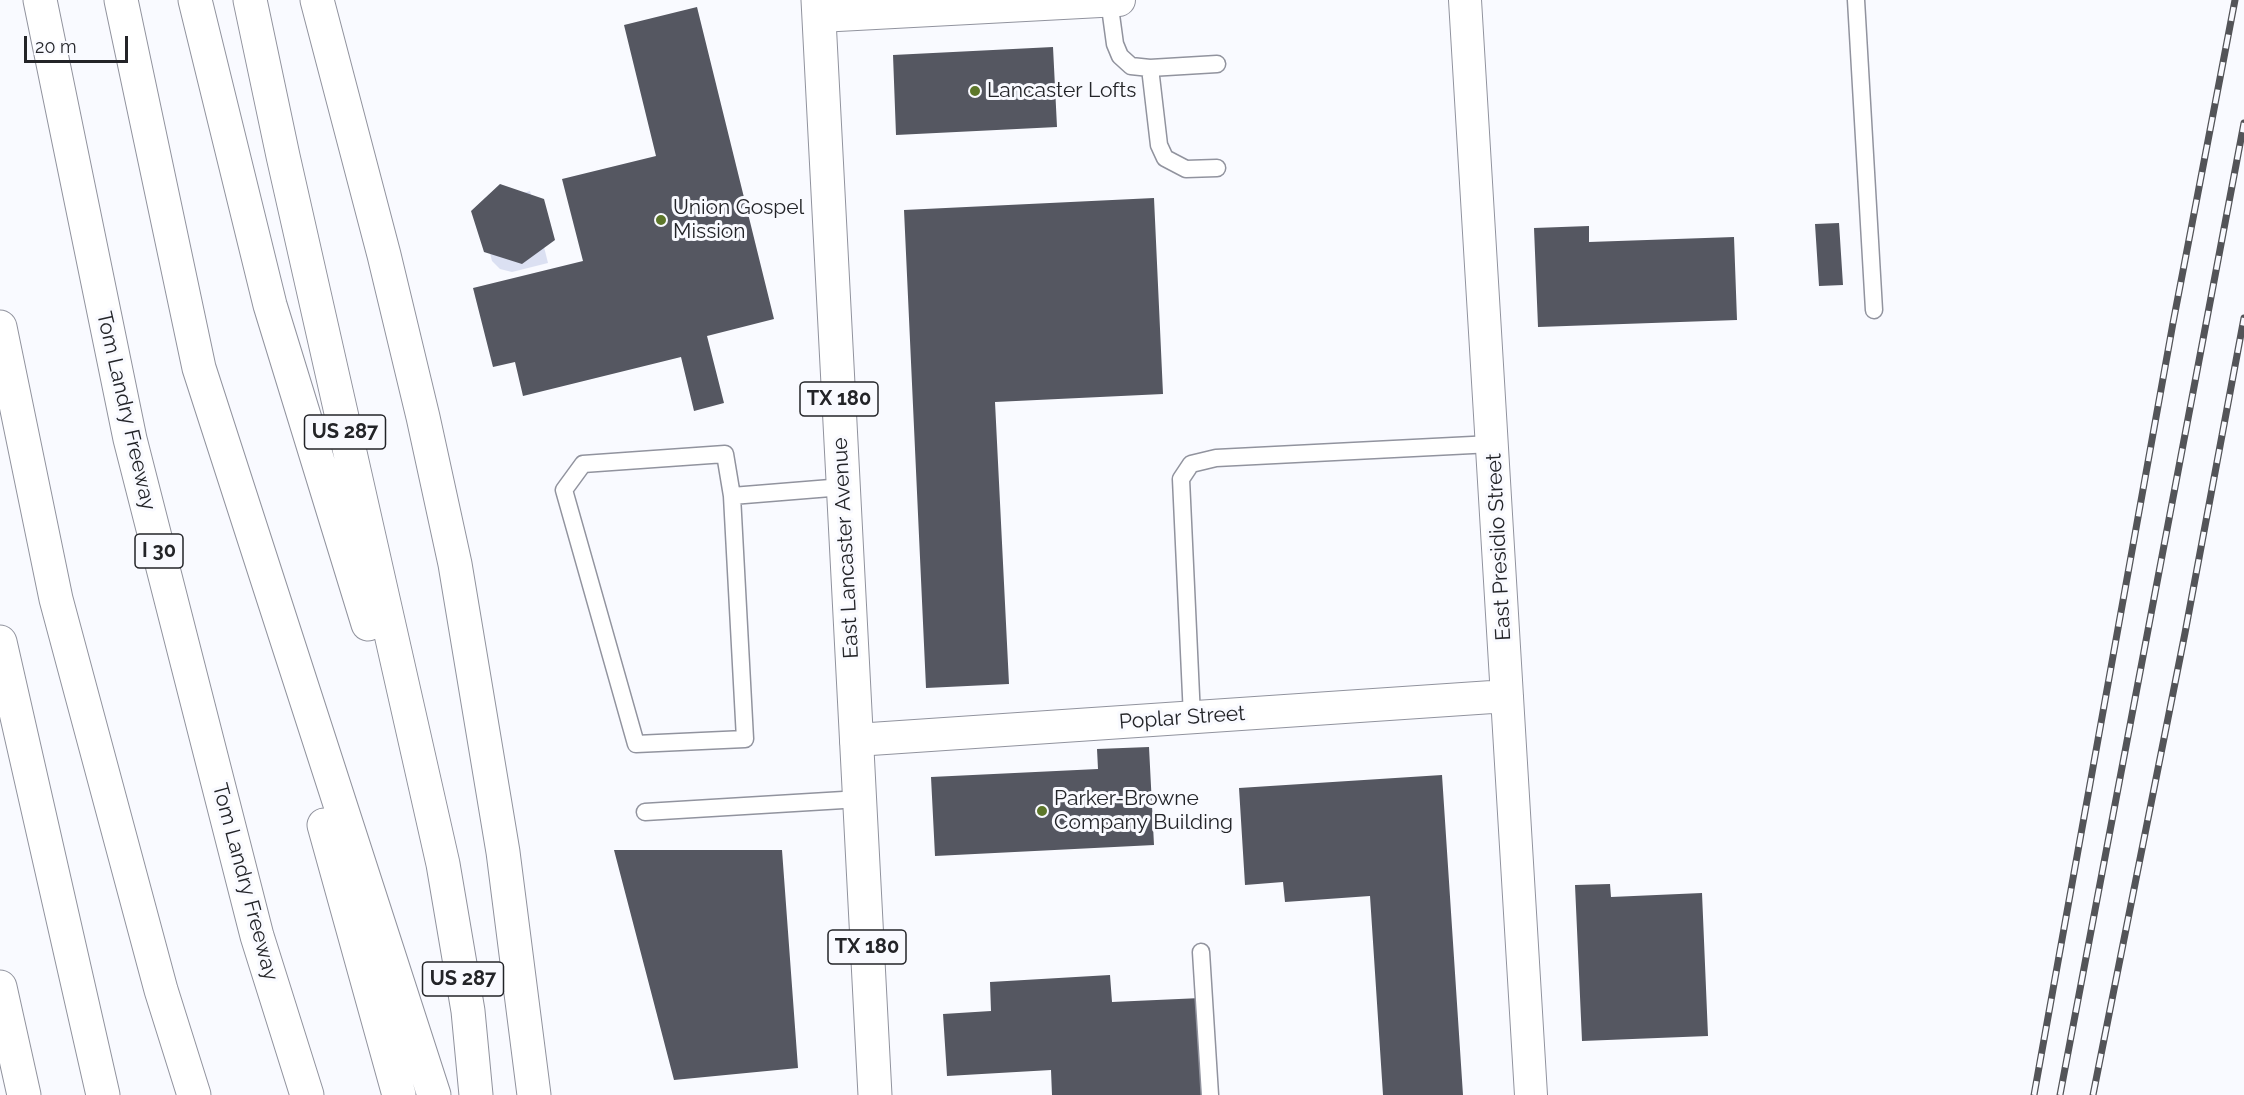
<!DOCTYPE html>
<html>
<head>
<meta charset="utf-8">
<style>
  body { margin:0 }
  #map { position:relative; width:2244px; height:1095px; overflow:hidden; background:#f9faff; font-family:Raleway,sans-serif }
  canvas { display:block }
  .scale { position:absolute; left:24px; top:36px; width:104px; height:27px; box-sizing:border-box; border:3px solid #232428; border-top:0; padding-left:8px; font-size:18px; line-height:21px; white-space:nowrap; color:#232428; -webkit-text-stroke:4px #f9faff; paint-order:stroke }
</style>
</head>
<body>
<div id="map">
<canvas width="2244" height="1095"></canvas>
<div class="scale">20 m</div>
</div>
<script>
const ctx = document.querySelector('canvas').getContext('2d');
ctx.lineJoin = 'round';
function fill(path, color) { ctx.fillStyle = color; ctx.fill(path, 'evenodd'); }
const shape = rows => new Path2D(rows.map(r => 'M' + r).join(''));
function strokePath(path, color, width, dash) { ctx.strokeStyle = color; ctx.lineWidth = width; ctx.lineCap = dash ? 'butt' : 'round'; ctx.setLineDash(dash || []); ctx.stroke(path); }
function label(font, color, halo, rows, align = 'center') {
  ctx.font = font + ' Raleway,sans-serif'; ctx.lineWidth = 6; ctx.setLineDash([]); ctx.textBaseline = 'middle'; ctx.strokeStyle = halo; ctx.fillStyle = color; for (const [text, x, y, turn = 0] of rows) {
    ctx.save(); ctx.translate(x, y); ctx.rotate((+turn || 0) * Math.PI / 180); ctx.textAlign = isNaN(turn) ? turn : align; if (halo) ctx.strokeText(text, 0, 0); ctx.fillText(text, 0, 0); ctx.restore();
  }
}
fill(shape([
  [530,191,548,263,512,272,500,269,492,261,482,222,491,202]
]), '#dbe0f2');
fill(shape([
  [697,7,774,319,707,336,724,403,694,411,681,357,523,396,515,362,493,367,473,288,583,261,562,179,656,156,624,25],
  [1053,47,1057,127,896,135,893,55],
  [500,184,544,199,555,240,522,264,484,252,471,211],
  [1154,198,1163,394,995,402,1009,684,926,688,904,210],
  [1839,223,1843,285,1819,286,1815,224],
  [1589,226,1589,242,1734,237,1737,320,1538,327,1534,228],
  [1149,747,1154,845,935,856,931,777,1098,769,1097,749],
  [1442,775,1463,1095,1383,1095,1370,896,1285,902,1283,882,1245,885,1239,788],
  [614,850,782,850,798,1068,674,1080],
  [1610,884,1611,897,1702,893,1708,1036,1582,1041,1575,885],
  [1110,975,1112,1002,1201,998,1206,1095,1052,1095,1051,1070,947,1076,943,1014,991,1011,990,982]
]), '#555761');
const lane = shape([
  [1109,0,1115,44,1120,56,1131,66,1150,68,1217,64],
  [1856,0,1874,310],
  [1150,68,1159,145,1165,158,1186,169,1217,168],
  [732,496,725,454,583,464,564,490,636,744,745,739,732,496,843,487],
  [1192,717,1181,479,1191,464,1216,458,1492,444],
  [645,812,860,799],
  [1201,952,1210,1095]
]);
const street = shape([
  [1465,0,1531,1095],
  [819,16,1119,0],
  [856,740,1507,696]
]);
const primary = shape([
  [818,0,875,1095]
]);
const highway = shape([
  [40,0,130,439,257,936,307,1095],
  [121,0,199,368,434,1095],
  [195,0,270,305,368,624],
  [250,0,283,156,443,864,468,1011,476,1095],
  [317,0,384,255,423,417,455,564,503,852,534,1095],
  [0,327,56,599,161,990,194,1095],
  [0,642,103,1095],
  [324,825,399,1095],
  [0,987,24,1095]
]);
strokePath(lane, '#91939e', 19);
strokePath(street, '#91939e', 34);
strokePath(primary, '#91939e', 35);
strokePath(highway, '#91939e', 35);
strokePath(lane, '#fff', 16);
strokePath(street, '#fff', 32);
strokePath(primary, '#fff', 33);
strokePath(highway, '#fff', 33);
const rail = shape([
  [2034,1095,2173,323,2235,0],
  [2060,1095,2244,123],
  [2093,1095,2185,633,2244,318]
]);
strokePath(rail, '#535458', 7);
strokePath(rail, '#f9faff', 4.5, [14]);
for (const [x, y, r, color] of [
  [975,91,6,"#5d772a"],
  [661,220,6,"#5d772a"],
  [1042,811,6,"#5d772a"]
]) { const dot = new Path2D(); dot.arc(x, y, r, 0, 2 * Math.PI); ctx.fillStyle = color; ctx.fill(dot); strokePath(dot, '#f9faff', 2); }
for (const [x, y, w] of [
  [839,399,78],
  [345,432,81],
  [159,551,48],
  [867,947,78],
  [463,979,81]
]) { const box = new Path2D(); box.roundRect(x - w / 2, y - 17, w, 34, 4.5); ctx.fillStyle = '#f9faff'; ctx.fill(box); strokePath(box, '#232428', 1.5); }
label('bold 20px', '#232428', null, [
  ["TX 180",839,399],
  ["US 287",345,432],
  ["I 30",159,551],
  ["TX 180",867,947],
  ["US 287",463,979]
]);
label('21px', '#232428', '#f9faff', [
  ["Lancaster Lofts",987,91],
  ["Union Gospel",673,208],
  ["Mission",673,232],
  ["Parker-Browne",1054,799],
  ["Company Building",1054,823]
], 'left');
label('21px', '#232428', '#f9faff', [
  ["Tom Landry Freeway",126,411,77],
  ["East Presidio Street",1499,547,-93],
  ["East Lancaster Avenue",846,548,-93],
  ["Poplar Street",1182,718,-4],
  ["Tom Landry Freeway",245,882,75]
]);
</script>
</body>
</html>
